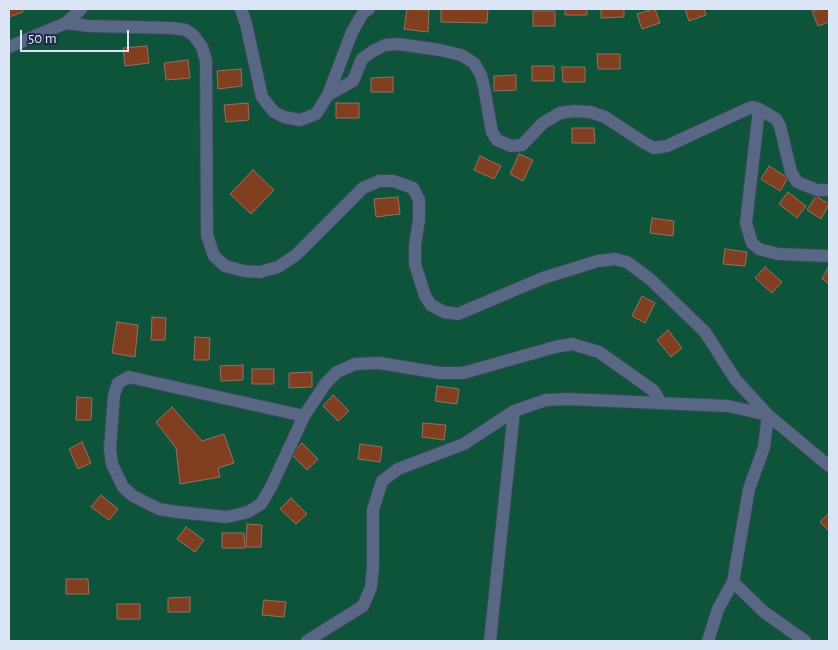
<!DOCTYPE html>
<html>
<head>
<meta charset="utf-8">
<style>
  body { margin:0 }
  #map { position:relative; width:838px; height:650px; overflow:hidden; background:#1f2d46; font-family:"Alegreya Sans",sans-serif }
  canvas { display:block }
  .frame { position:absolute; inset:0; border:10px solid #dce5f6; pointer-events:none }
  .scale { position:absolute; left:20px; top:30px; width:109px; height:22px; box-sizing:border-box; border:2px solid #dce5f6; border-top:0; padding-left:6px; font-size:15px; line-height:18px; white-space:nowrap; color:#dce5f6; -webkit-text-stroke:4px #1f2d46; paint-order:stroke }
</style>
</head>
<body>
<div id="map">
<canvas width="838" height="650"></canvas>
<div class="frame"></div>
<div class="scale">50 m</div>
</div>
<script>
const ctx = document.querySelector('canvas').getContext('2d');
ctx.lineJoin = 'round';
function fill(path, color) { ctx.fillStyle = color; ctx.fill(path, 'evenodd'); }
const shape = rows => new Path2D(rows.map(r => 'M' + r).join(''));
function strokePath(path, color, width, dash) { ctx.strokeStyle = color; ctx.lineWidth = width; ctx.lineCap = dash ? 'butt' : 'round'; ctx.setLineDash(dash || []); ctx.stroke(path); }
fill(shape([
  [9,9,829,9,829,641,9,641]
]), '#0d543a');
const building = shape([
  [9,9,22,9,23,12,9,17,9,9],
  [407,9,429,10,428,32,404,29,407,9],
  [441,9,488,9,487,23,441,22,441,9],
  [565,9,587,9,587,15,565,15,565,9],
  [601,9,624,9,624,17,601,18,601,9],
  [653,9,655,9,660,23,642,29,637,14,653,9],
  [685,9,704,9,706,15,689,21,685,9],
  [820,9,829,9,829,22,818,26,812,11,820,9],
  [533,11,555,11,555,26,533,26,533,11],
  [147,46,149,63,125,66,123,48,147,46],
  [597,54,620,54,620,69,598,69,597,54],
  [188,60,190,78,166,80,164,63,188,60],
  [532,66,554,66,554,81,532,81,532,66],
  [562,67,585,67,585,82,563,82,562,67],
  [241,69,242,86,218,89,217,71,241,69],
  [516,75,516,90,494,91,494,76,516,75],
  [393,77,393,92,371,92,371,78,393,77],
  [248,103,249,120,226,122,224,105,248,103],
  [336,103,359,103,359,118,336,118,336,103],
  [572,128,594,128,595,143,572,143,572,128],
  [519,154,533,160,523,181,510,174,519,154],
  [480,156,501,166,494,179,474,170,480,156],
  [769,166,788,178,780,191,761,179,769,166],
  [253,170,274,190,251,214,230,194,253,170],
  [788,192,806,206,797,218,779,204,788,192],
  [816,196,829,204,821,219,807,210,816,196],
  [398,197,400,214,376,217,374,199,398,197],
  [652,218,674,221,673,236,650,233,652,218],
  [725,249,747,252,745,266,723,264,725,249],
  [829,266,829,284,822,279,829,266],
  [765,267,782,282,772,293,755,278,765,267],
  [642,296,655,303,645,323,632,316,642,296],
  [152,317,166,318,165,340,151,340,152,317],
  [117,322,138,325,135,357,112,353,117,322],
  [668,330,682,348,671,357,657,340,668,330],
  [195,337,210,338,209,360,194,360,195,337],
  [243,365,243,380,221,381,220,366,243,365],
  [252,369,274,369,274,384,252,384,252,369],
  [312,372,312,387,289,388,289,373,312,372],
  [437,386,459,389,457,404,435,401,437,386],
  [333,395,349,411,338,421,323,406,333,395],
  [77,397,92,398,91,420,76,420,77,397],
  [172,407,202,441,224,434,234,463,218,468,220,477,180,484,176,448,156,422,172,407],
  [423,423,446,425,444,440,422,437,423,423],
  [82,442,91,463,78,469,69,449,82,442],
  [302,443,318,459,307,470,291,454,302,443],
  [360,444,382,447,380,462,358,459,360,444],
  [101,495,118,509,109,520,91,507,101,495],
  [291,498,307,514,296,524,280,509,291,498],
  [829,513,829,531,820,522,829,513],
  [247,524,262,525,261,547,246,547,247,524],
  [186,527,204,540,195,552,177,539,186,527],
  [222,533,244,533,245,548,222,548,222,533],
  [66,579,88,579,89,594,66,594,66,579],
  [190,597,190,612,168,612,168,598,190,597],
  [264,600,286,602,284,617,262,615,264,600],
  [117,604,140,604,140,619,117,619,117,604]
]);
fill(building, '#813f22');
strokePath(building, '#947163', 1);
const street = shape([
  [241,9,246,24,262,97,274,112,284,117,300,120,316,114,328,95,352,32,363,13,369,9],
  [66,23,89,26,172,28,186,30,194,36,202,47,206,61,207,235,214,256,225,266,244,271,260,272,278,267,296,255,363,188,379,181,393,181,413,188,419,200,419,220,415,245,415,264,425,296,431,305,444,312,458,314,543,278,598,261,615,259,627,262,650,279,705,332,735,379,768,415,829,466],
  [9,47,66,23,81,9],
  [328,95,353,81,362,59,373,51,385,45,398,44,440,50,461,55,474,63,481,75,484,87,492,132,497,140,511,146,522,145,543,123,560,113,574,111,590,112,605,117,646,144,654,148,667,146,747,109,753,107,759,109,776,119,780,126,791,172,797,182,817,190,829,190],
  [759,109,746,223,752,243,759,249,778,254,829,256],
  [129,377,304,416,271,487,261,504,248,512,227,517,177,512,159,509,133,496,123,487,112,464,110,449,114,395,118,383,129,377],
  [304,416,326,383,337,372,355,364,379,363,440,373,463,373,555,347,572,344,599,352,654,391,661,403],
  [733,582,764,612,805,641],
  [307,641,363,606,371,587,373,566,373,510,382,481,398,469,464,444,514,411,546,400,567,399,728,406,768,415],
  [490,641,514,411],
  [708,641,718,609,733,582,749,489,764,447,768,415]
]);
strokePath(street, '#3c475c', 14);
strokePath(street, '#586884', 12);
</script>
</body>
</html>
